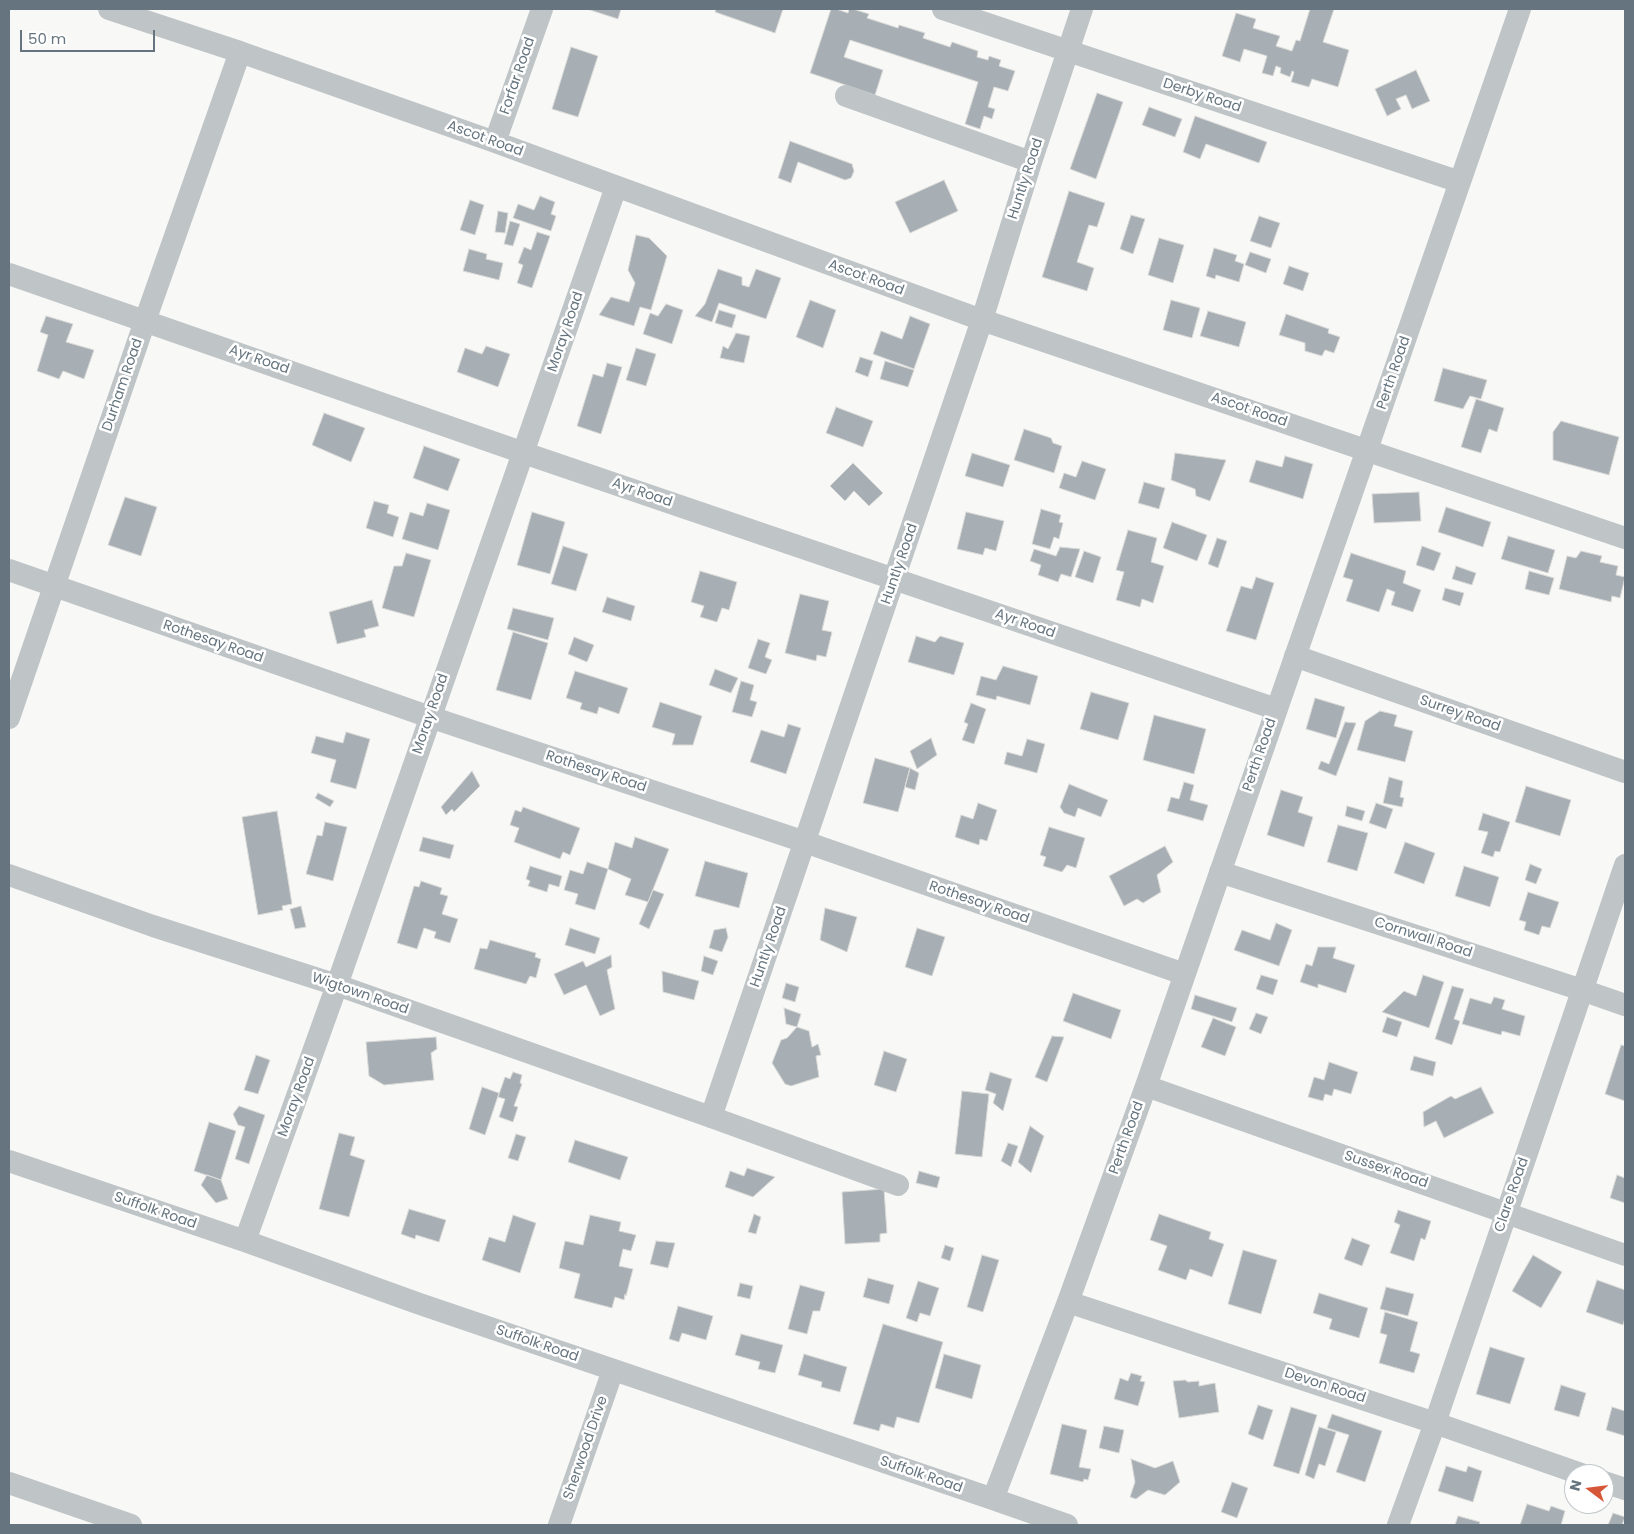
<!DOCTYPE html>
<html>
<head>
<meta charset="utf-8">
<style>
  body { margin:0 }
  #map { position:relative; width:1634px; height:1534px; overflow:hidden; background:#f8f8f6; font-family:Poppins,sans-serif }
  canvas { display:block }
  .frame { position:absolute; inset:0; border:10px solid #65747e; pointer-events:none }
  .north { position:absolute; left:1564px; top:1464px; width:50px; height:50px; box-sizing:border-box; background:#fff; border:1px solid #c1c7cb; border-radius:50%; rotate:285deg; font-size:14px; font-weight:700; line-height:20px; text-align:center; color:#65747e }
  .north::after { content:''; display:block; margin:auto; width:18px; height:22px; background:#d65638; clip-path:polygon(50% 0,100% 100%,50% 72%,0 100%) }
  .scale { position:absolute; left:20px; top:30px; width:135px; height:22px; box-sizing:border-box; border:2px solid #65747e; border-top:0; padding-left:6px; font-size:15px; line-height:18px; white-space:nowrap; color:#65747e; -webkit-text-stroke:4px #fff; paint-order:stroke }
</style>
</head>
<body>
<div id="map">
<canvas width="1634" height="1534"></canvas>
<div class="frame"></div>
<div class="north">N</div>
<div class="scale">50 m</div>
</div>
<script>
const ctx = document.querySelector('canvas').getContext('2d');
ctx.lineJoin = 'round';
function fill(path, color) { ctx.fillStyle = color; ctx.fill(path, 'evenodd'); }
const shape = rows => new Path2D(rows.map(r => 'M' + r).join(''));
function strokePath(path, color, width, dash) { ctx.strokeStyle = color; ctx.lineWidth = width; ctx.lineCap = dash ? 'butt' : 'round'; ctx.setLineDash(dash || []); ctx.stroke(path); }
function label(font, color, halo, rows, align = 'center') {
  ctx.font = font + ' Poppins,sans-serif'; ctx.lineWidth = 5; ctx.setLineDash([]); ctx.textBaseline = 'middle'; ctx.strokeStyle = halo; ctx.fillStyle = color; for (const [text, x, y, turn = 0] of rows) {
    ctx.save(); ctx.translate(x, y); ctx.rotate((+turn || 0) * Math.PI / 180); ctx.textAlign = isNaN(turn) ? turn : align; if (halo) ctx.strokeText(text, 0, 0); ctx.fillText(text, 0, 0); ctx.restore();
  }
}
const building = shape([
  [587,9,621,9,618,19,587,9],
  [716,9,783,9,775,33,715,12,716,9],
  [831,9,836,9,848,13,849,9,853,9,869,14,867,18,898,28,899,25,925,33,923,38,950,47,952,42,978,51,977,57,988,60,989,56,1001,60,999,66,1015,71,1008,91,994,87,988,107,995,109,992,119,984,116,980,129,965,124,978,82,850,40,844,57,883,70,875,95,810,73,831,9],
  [1310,9,1334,9,1323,42,1349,50,1338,87,1312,79,1309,87,1291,82,1294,72,1292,71,1290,77,1280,73,1281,68,1276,66,1273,76,1262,73,1267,56,1244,49,1240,62,1222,56,1236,13,1256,19,1253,28,1280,36,1276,46,1292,51,1296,40,1300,41,1310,9],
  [571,47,598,56,578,117,552,109,571,47],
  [1416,70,1430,101,1412,109,1406,95,1396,99,1401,109,1387,116,1375,89,1416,70],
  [1097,93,1123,102,1096,179,1070,169,1097,93],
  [1149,107,1182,119,1175,137,1142,125,1149,107],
  [1195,116,1267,142,1259,163,1206,144,1200,159,1183,152,1195,116],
  [790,141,852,164,854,171,852,176,851,178,845,180,798,162,791,183,778,178,790,141],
  [944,180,958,211,910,233,895,202,944,180],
  [1069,191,1105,203,1097,227,1089,225,1077,262,1094,268,1087,291,1042,277,1069,191],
  [540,196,555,202,551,214,556,216,551,231,513,218,518,204,534,210,540,196],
  [470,200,484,205,475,235,460,230,470,200],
  [498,211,508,213,505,233,495,232,498,211],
  [1131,215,1145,219,1133,254,1120,249,1131,215],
  [1259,216,1280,223,1271,248,1250,241,1259,216],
  [510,221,520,224,513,246,504,244,510,221],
  [537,232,550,236,532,288,517,283,523,265,518,263,524,247,531,250,537,232],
  [636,235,649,238,667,256,651,310,640,307,634,326,599,315,611,297,629,302,635,283,628,270,636,235],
  [1159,238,1184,245,1173,283,1148,275,1159,238],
  [1214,248,1237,255,1235,261,1244,264,1239,282,1216,275,1215,279,1206,276,1214,248],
  [469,249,487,254,486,259,503,263,499,280,463,271,469,249],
  [1250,252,1271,259,1266,273,1245,265,1250,252],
  [1289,266,1309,273,1303,291,1283,284,1289,266],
  [718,269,742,277,742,285,749,287,756,269,781,278,766,319,719,303,712,322,695,316,705,304,718,269],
  [810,300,836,310,823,348,796,337,810,300],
  [1171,300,1200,308,1192,338,1163,330,1171,300],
  [666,304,683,310,672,344,643,334,650,313,658,316,666,304],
  [719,310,736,315,732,328,715,323,719,310],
  [1208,311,1246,322,1239,347,1200,336,1208,311],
  [1286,314,1329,329,1328,333,1340,337,1334,353,1325,350,1322,356,1305,351,1305,343,1279,335,1286,314],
  [46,316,73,324,66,342,94,350,84,379,63,371,59,379,37,371,48,335,40,332,46,316],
  [910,316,930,324,914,369,873,354,881,331,902,339,910,316],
  [736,333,750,336,744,363,720,358,723,346,728,349,736,333],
  [486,346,510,354,498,387,457,372,465,348,482,354,486,346],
  [636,348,656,354,646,386,626,380,636,348],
  [860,357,873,361,868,377,855,372,860,357],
  [885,361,914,370,908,387,880,379,885,361],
  [607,363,622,367,601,434,577,426,593,374,603,377,607,363],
  [1443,368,1487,380,1481,399,1470,396,1463,409,1434,401,1443,368],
  [1476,399,1504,408,1497,432,1489,429,1481,453,1461,447,1476,399],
  [836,407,873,421,863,447,826,433,836,407],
  [324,413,365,428,351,462,312,445,324,413],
  [1561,421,1619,437,1609,475,1553,460,1553,432,1561,421],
  [1024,429,1051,438,1053,443,1062,446,1054,473,1014,460,1024,429],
  [424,446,460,459,448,491,413,478,424,446],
  [972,453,1010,465,1003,487,965,476,972,453],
  [1175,453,1226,460,1210,501,1196,496,1195,489,1171,480,1175,453],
  [1285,456,1313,464,1303,499,1249,482,1256,460,1282,467,1285,456],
  [1082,461,1106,469,1095,500,1059,488,1064,473,1076,477,1082,461],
  [853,463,883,493,869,506,854,491,845,501,830,486,853,463],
  [1144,482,1165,488,1159,509,1138,503,1144,482],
  [1419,492,1421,521,1374,523,1372,494,1419,492],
  [125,497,157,507,141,556,108,545,125,497],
  [374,501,389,505,387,513,399,517,393,537,366,528,374,501],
  [427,503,450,510,438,550,402,539,410,512,423,516,427,503],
  [1446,507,1491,522,1483,547,1438,532,1446,507],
  [1041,509,1061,515,1059,522,1063,523,1059,539,1054,537,1050,549,1032,544,1041,509],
  [532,512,565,522,550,574,517,565,532,512],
  [966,512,1004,521,996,551,985,548,983,555,957,549,966,512],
  [1172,522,1207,535,1197,561,1163,548,1172,522],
  [1128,530,1157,538,1151,562,1164,566,1153,603,1142,599,1140,607,1116,600,1124,572,1116,570,1128,530],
  [1508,536,1555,550,1548,573,1501,559,1508,536],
  [1217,538,1227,541,1218,568,1208,564,1217,538],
  [563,546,588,554,576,591,551,584,563,546],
  [1422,546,1441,553,1434,571,1416,565,1422,546],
  [1060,547,1080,549,1071,577,1061,574,1058,582,1038,575,1041,565,1030,561,1034,549,1056,556,1060,547],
  [1084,551,1101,557,1093,583,1075,577,1084,551],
  [1581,551,1602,556,1600,562,1618,566,1616,575,1625,577,1620,598,1612,596,1611,602,1559,589,1567,556,1576,558,1581,551],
  [406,553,431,560,414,617,382,608,394,566,402,566,406,553],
  [1351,553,1406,571,1403,583,1421,590,1413,612,1391,605,1395,592,1387,589,1379,612,1346,601,1353,580,1343,577,1351,553],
  [1456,566,1476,573,1472,585,1452,579,1456,566],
  [700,571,737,582,729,610,722,608,717,622,700,617,704,606,691,602,700,571],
  [1529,571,1554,578,1549,595,1525,589,1529,571],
  [1256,577,1274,583,1256,640,1226,631,1241,586,1252,589,1256,577],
  [1445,588,1464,593,1460,606,1442,600,1445,588],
  [800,594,829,601,822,630,832,632,826,657,817,655,816,661,785,653,800,594],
  [607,597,635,606,631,621,602,612,607,597],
  [372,600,379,626,364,630,366,637,337,644,329,612,372,600],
  [513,608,554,618,548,640,507,629,513,608],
  [513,632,548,643,531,700,496,690,513,632],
  [916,636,935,642,940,636,964,643,954,675,908,662,916,636],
  [574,637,594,645,587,662,568,654,574,637],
  [758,639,770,643,765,657,772,660,766,674,748,668,758,639],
  [1003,666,1038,676,1030,705,997,696,996,700,976,695,981,676,996,680,1003,666],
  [715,669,738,678,731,693,709,685,715,669],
  [575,671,628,688,619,714,599,707,597,714,580,709,582,703,566,698,575,671],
  [741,681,754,685,750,700,757,702,752,717,732,712,741,681],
  [1091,692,1129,703,1118,740,1080,729,1091,692],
  [1315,698,1345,707,1336,738,1306,729,1315,698],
  [660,702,702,716,693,745,672,745,675,734,652,727,660,702],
  [971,703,986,709,974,744,962,740,968,724,964,722,971,703],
  [1380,711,1397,715,1394,726,1413,731,1405,762,1357,750,1365,721,1380,711],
  [1154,715,1206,729,1194,774,1143,760,1154,715],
  [1345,722,1356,723,1336,776,1318,769,1319,766,1321,761,1329,764,1345,722],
  [788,724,801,728,786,774,750,762,761,730,784,737,788,724],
  [346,732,370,739,356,789,330,782,336,760,311,753,316,736,343,743,346,732],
  [931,738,937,755,917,769,910,751,931,738],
  [1027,739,1045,744,1037,773,1004,764,1007,752,1022,756,1027,739],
  [875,758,910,768,898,812,863,803,875,758],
  [910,768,919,773,915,790,905,787,910,768],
  [472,771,480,786,454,812,452,809,446,815,441,807,472,771],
  [1389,777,1403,781,1400,797,1404,798,1402,807,1383,803,1389,777],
  [1184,782,1194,785,1190,800,1208,805,1203,821,1167,811,1171,797,1179,799,1184,782],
  [1069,784,1108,800,1101,817,1078,808,1075,817,1064,813,1060,807,1069,784],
  [1526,786,1571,800,1560,836,1515,822,1526,786],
  [1281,790,1303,797,1298,812,1313,817,1304,847,1267,835,1281,790],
  [318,793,334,801,330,807,315,798,318,793],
  [978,803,997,810,987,841,980,839,979,845,955,837,961,815,973,819,978,803],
  [1376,803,1393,809,1386,829,1369,823,1376,803],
  [1347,806,1365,811,1362,821,1345,816,1347,806],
  [523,807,580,828,570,855,563,852,560,859,514,842,519,828,510,825,515,810,521,812,523,807],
  [277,811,292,904,282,906,283,910,258,915,242,817,277,811],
  [1483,813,1510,822,1500,852,1495,851,1493,857,1481,853,1488,832,1478,830,1483,813],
  [325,822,347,827,333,881,306,874,317,835,322,836,325,822],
  [1338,825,1368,833,1357,871,1327,862,1338,825],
  [1049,827,1085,838,1076,868,1067,865,1062,872,1043,866,1046,857,1040,855,1049,827],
  [423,837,454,845,450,859,419,851,423,837],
  [635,837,669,849,648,902,625,895,631,879,608,869,615,842,632,848,635,837],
  [1405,842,1435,853,1424,884,1394,873,1405,842],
  [1165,846,1173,862,1157,875,1161,892,1143,903,1137,899,1124,906,1109,876,1165,846],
  [705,861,748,873,739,908,695,896,705,861],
  [587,862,608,869,595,910,575,904,578,894,564,890,570,870,583,874,587,862],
  [1530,864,1542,869,1536,884,1525,880,1530,864],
  [530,866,562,876,559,887,549,884,547,892,528,886,530,881,526,879,530,866],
  [1464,866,1499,877,1490,907,1455,896,1464,866],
  [421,881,442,888,440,894,448,896,442,914,458,919,450,943,434,938,436,932,424,928,417,949,397,943,414,886,419,887,421,881],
  [653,890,664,894,649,929,639,924,653,890],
  [1528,892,1559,902,1550,928,1542,926,1539,935,1524,930,1526,922,1519,920,1528,892],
  [301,906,306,927,295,929,290,909,301,906],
  [825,908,857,917,847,952,820,940,825,908],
  [1276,923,1292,930,1279,966,1234,950,1242,930,1270,940,1276,923],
  [570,928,600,938,595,954,565,945,570,928],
  [726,928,728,937,722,952,709,948,714,930,726,928],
  [917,928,945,937,932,976,905,967,917,928],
  [490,940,536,953,535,957,541,959,536,978,530,976,526,984,474,969,480,948,487,949,490,940],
  [1318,947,1336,947,1333,958,1355,965,1346,993,1318,984,1318,988,1300,982,1306,964,1312,966,1318,947],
  [611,955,612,967,607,970,615,1009,600,1016,586,985,564,995,554,974,583,961,586,967,611,955],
  [704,956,718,961,713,975,701,971,704,956],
  [662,971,699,981,694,1000,663,992,662,971],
  [1261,975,1278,980,1273,995,1256,989,1261,975],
  [1423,975,1444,982,1429,1028,1382,1012,1404,991,1416,996,1423,975],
  [786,983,799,987,795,1002,782,998,786,983],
  [1452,986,1464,989,1454,1019,1460,1021,1452,1045,1435,1039,1452,986],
  [1073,993,1121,1010,1111,1039,1063,1021,1073,993],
  [1195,995,1237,1008,1232,1022,1191,1009,1195,995],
  [1494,997,1505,1000,1502,1009,1525,1016,1520,1036,1502,1031,1501,1035,1462,1024,1470,998,1491,1004,1494,997],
  [784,1008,801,1014,797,1027,786,1024,784,1008],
  [1256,1013,1268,1017,1261,1034,1249,1029,1256,1013],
  [1387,1017,1402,1022,1397,1037,1382,1032,1387,1017],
  [1213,1018,1236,1027,1225,1056,1201,1047,1213,1018],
  [797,1027,809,1031,812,1047,818,1044,821,1055,816,1056,819,1077,791,1086,785,1084,772,1063,781,1040,787,1038,797,1027],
  [1052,1036,1064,1037,1047,1082,1035,1077,1052,1036],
  [436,1037,437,1049,431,1053,434,1080,384,1085,369,1076,366,1042,436,1037],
  [1621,1045,1625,1046,1625,1101,1605,1094,1621,1045],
  [884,1051,907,1059,896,1092,874,1085,884,1051],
  [256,1055,270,1060,258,1094,244,1090,256,1055],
  [1414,1056,1436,1062,1433,1076,1410,1070,1414,1056],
  [1329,1062,1358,1072,1351,1094,1334,1089,1332,1096,1325,1094,1323,1101,1308,1097,1314,1077,1324,1080,1329,1062],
  [513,1072,522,1075,520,1083,522,1084,514,1106,518,1107,513,1122,499,1117,505,1099,498,1097,505,1077,510,1079,513,1072],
  [990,1072,1012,1079,1003,1111,993,1103,996,1094,985,1090,990,1072],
  [482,1087,499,1093,485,1135,469,1129,482,1087],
  [1481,1087,1494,1113,1444,1138,1436,1121,1424,1127,1423,1112,1451,1096,1455,1099,1481,1087],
  [962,1091,989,1094,982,1157,955,1154,962,1091],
  [239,1106,265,1115,249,1164,235,1159,245,1127,238,1125,233,1114,239,1106],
  [209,1122,236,1131,221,1180,194,1171,209,1122],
  [1030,1126,1044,1136,1031,1173,1018,1162,1030,1126],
  [339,1133,355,1137,350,1155,365,1160,349,1217,319,1209,339,1133],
  [516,1134,526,1137,518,1161,508,1158,516,1134],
  [575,1140,628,1157,620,1180,568,1162,575,1140],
  [1008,1143,1018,1146,1011,1167,1001,1161,1008,1143],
  [747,1168,775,1177,753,1197,725,1187,730,1171,744,1176,747,1168],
  [919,1171,940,1177,937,1188,916,1183,919,1171],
  [207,1175,221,1180,228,1199,216,1203,201,1185,207,1175],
  [1617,1175,1625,1178,1625,1203,1610,1198,1617,1175],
  [884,1189,887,1233,880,1234,880,1242,845,1244,842,1192,884,1189],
  [409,1209,446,1220,439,1242,416,1235,415,1239,401,1234,409,1209],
  [1398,1210,1431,1221,1425,1240,1421,1238,1414,1261,1390,1253,1400,1225,1394,1222,1398,1210],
  [754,1214,761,1217,756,1234,748,1232,754,1214],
  [1159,1214,1211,1232,1209,1239,1224,1244,1212,1277,1190,1269,1186,1280,1158,1270,1167,1246,1150,1240,1159,1214],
  [513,1215,536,1223,520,1273,482,1260,489,1237,505,1242,513,1215],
  [590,1215,621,1222,619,1231,636,1235,631,1251,623,1249,619,1266,633,1269,626,1296,625,1294,624,1300,615,1297,612,1308,574,1298,580,1274,559,1268,565,1241,583,1245,590,1215],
  [1352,1238,1370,1245,1362,1266,1344,1259,1352,1238],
  [656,1241,675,1243,668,1268,650,1264,656,1241],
  [945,1245,954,1248,950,1261,941,1258,945,1245],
  [1243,1250,1277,1260,1261,1314,1228,1304,1243,1250],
  [982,1255,999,1260,983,1312,967,1307,982,1255],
  [1533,1255,1562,1272,1541,1308,1512,1291,1533,1255],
  [868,1278,894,1285,889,1304,863,1297,868,1278],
  [1597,1280,1625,1290,1625,1318,1623,1325,1586,1312,1597,1280],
  [918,1281,939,1288,930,1316,920,1313,917,1322,906,1318,918,1281],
  [740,1283,753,1286,750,1299,737,1296,740,1283],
  [800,1285,825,1292,820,1311,813,1311,807,1334,788,1329,800,1285],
  [1386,1287,1414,1294,1408,1316,1380,1309,1386,1287],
  [1319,1293,1368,1308,1359,1338,1329,1329,1332,1319,1313,1313,1319,1293],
  [678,1306,713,1316,706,1340,682,1333,679,1342,669,1339,678,1306],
  [1385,1312,1418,1322,1410,1351,1420,1354,1414,1373,1379,1363,1387,1335,1380,1333,1385,1312],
  [883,1324,943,1342,919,1423,897,1417,894,1428,881,1424,879,1431,853,1424,883,1324],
  [741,1334,783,1345,775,1373,758,1369,760,1362,735,1355,741,1334],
  [1490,1347,1525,1358,1510,1404,1476,1394,1490,1347],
  [804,1354,847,1367,840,1392,821,1387,822,1382,798,1375,804,1354],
  [944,1354,981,1365,972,1399,935,1388,944,1354],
  [1131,1373,1142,1376,1140,1381,1145,1382,1138,1406,1114,1399,1120,1378,1128,1381,1131,1373],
  [1185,1380,1188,1382,1199,1381,1199,1386,1215,1383,1219,1412,1179,1418,1173,1381,1185,1380],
  [1561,1385,1586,1393,1579,1417,1554,1410,1561,1385],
  [1258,1405,1273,1410,1263,1440,1248,1434,1258,1405],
  [1291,1407,1317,1415,1299,1474,1273,1466,1291,1407],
  [1612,1407,1625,1411,1625,1436,1606,1430,1612,1407],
  [1332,1414,1382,1431,1365,1482,1336,1472,1349,1435,1327,1428,1332,1414],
  [1062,1424,1087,1430,1079,1467,1091,1469,1088,1480,1084,1479,1083,1482,1050,1474,1062,1424],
  [1104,1426,1124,1430,1119,1453,1099,1448,1104,1426],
  [1319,1427,1336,1432,1325,1466,1319,1464,1314,1479,1305,1475,1319,1427],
  [1131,1459,1155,1468,1173,1461,1180,1482,1165,1495,1148,1490,1136,1499,1130,1497,1135,1482,1131,1459],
  [1446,1466,1466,1472,1468,1466,1482,1471,1473,1502,1438,1491,1446,1466],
  [1232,1482,1248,1488,1237,1518,1221,1512,1232,1482],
  [1527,1504,1549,1511,1551,1506,1565,1511,1561,1525,1520,1525,1527,1504],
  [1613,1513,1625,1517,1622,1525,1608,1525,1613,1513],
  [1458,1516,1480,1522,1479,1525,1455,1525,1458,1516]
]);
fill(building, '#a7afb4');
strokePath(building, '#dadad8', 1);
strokePath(shape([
  [109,9,240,52,495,142,982,320,1625,538],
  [943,9,1460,182],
  [846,96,1031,162],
  [495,142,542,9],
  [9,274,524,453,1276,709],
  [9,570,430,717,805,842,1184,974],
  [1295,656,1625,772],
  [9,718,145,321,240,52],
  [1220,872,1582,990,1625,1005],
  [9,875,153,926,337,985,711,1117,898,1185],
  [1146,1086,1625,1255],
  [711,1117,982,320,1031,162,1082,9],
  [9,1161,245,1241,417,1303,993,1499,1067,1525],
  [245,1241,337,985,616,187],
  [1068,1302,1435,1423,1581,1474],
  [1604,1482,1625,1489],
  [9,1483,131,1525],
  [993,1499,1068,1302,1146,1086,1520,9],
  [559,1525,613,1370],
  [1398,1525,1435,1423,1625,865]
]), '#bfc4c7', 22);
label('14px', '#65747e', '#fff', [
  ["Forfar Road",518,76,-71],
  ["Derby Road",1202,96,18],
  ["Ascot Road",485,139,20],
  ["Huntly Road",1026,179,-72],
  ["Ascot Road",866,278,20],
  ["Moray Road",566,332,-71],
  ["Ayr Road",259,360,19],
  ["Perth Road",1394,373,-71],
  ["Durham Road",123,385,-71],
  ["Ascot Road",1249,410,19],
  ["Ayr Road",642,493,19],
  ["Huntly Road",900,564,-71],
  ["Ayr Road",1025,624,19],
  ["Rothesay Road",213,642,19],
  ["Moray Road",431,714,-71],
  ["Surrey Road",1460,714,19],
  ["Perth Road",1260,755,-71],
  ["Rothesay Road",596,772,18],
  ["Rothesay Road",979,903,19],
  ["Cornwall Road",1423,938,18],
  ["Huntly Road",769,947,-71],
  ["Wigtown Road",360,994,19],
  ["Moray Road",297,1097,-70],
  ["Perth Road",1127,1138,-70],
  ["Sussex Road",1386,1170,19],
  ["Clare Road",1512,1195,-71],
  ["Suffolk Road",155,1211,19],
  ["Suffolk Road",537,1344,19],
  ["Devon Road",1325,1386,18],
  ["Sherwood Drive",586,1448,-71],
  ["Suffolk Road",921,1475,19]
]);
</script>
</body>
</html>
